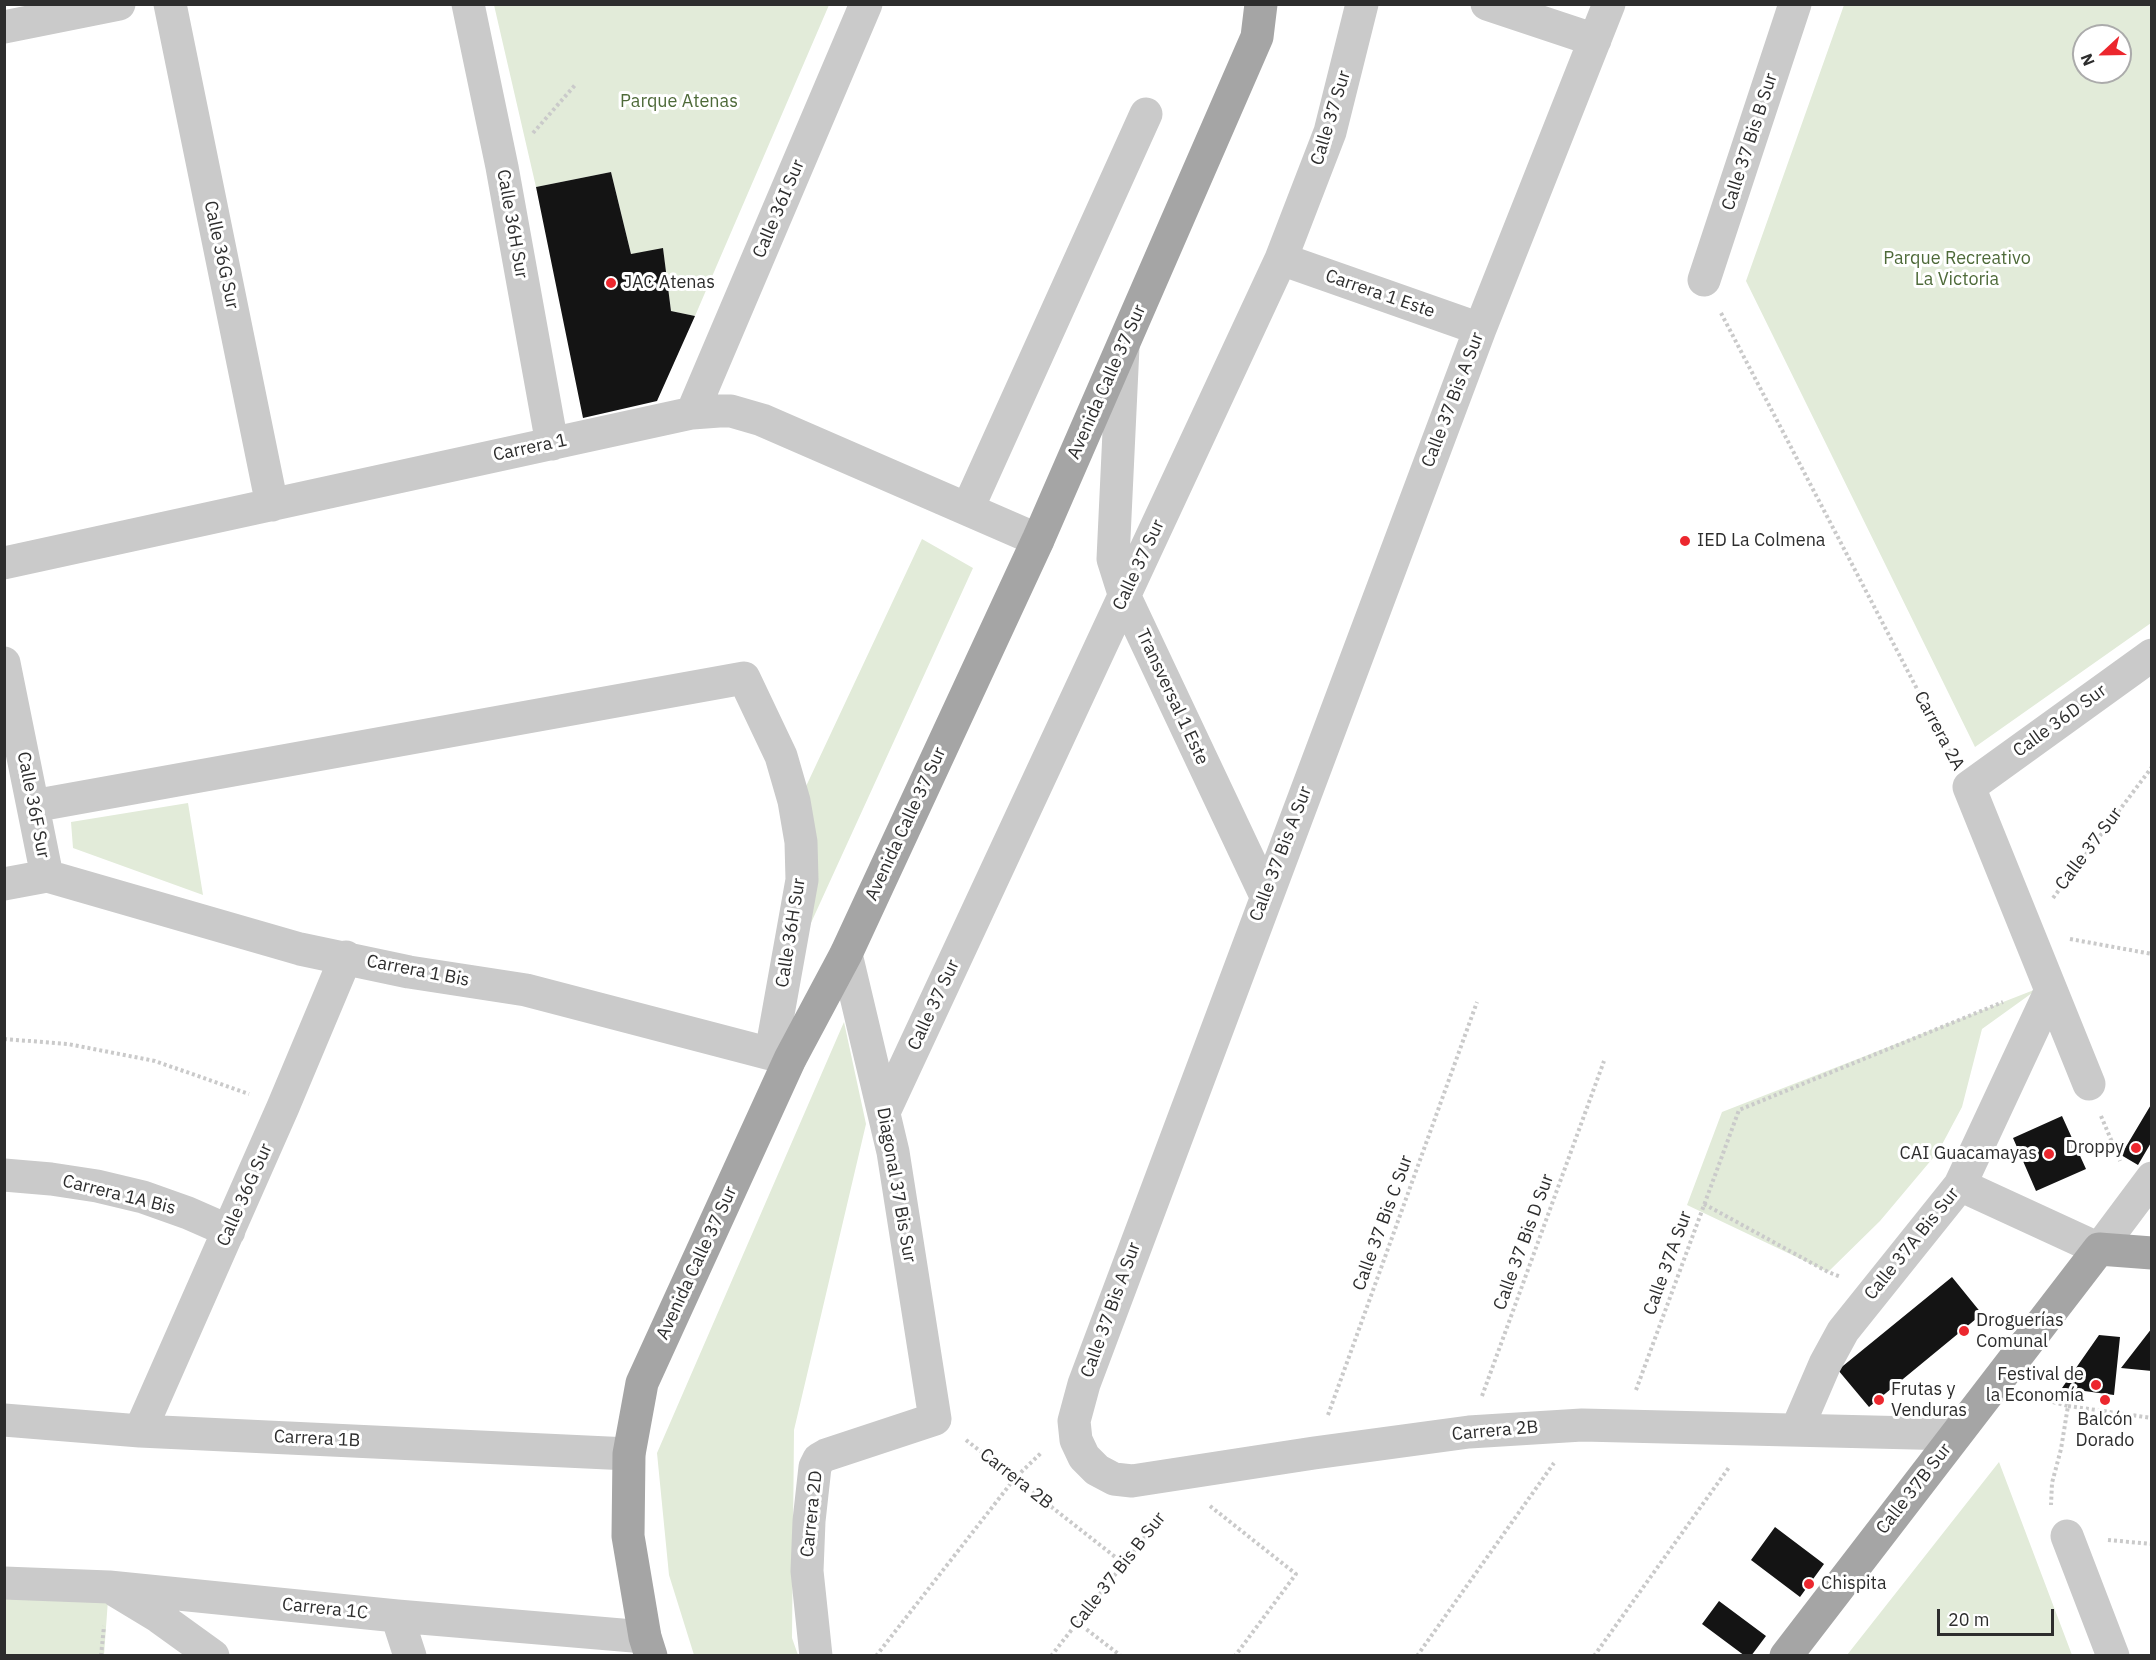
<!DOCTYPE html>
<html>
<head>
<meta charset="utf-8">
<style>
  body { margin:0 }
  #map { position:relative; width:2156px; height:1660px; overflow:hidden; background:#fff; font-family:"IBM Plex Sans",sans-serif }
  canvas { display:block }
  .frame { position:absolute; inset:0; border:6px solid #2d2d2d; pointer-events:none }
  .north { position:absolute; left:2072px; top:24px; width:60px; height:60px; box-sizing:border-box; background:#fff; border:2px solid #ababab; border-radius:50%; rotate:248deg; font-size:16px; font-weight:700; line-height:24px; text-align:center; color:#2d2d2d }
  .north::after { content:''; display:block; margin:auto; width:21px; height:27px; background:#ec272e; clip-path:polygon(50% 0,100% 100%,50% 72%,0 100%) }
  .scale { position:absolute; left:1937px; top:1609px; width:117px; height:27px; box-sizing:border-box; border:3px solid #2d2d2d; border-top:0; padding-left:8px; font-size:18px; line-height:21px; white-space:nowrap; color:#2d2d2d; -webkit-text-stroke:4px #fff; paint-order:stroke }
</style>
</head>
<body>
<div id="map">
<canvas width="2156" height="1660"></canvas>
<div class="frame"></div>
<div class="north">N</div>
<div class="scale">20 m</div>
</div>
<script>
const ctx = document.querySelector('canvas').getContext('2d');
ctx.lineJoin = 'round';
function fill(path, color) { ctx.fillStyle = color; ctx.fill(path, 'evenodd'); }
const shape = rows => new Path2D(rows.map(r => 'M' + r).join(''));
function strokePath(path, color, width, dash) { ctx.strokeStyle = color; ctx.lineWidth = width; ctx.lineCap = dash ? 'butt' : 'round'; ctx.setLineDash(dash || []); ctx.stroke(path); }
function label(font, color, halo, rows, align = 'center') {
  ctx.font = font + ' "IBM Plex Sans",sans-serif'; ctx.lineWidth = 6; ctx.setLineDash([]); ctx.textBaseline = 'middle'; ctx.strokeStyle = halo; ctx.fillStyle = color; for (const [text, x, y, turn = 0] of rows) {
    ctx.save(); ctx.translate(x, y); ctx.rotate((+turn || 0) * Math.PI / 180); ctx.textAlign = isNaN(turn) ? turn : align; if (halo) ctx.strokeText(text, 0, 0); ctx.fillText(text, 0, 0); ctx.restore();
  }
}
fill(shape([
  [494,5,829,5,695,316,671,311,663,249,631,254,611,172,536,187],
  [1844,5,2151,5,2151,623,1975,747,1746,281],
  [2084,36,2120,36,2120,72,2084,72],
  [922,539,973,568,805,936,801,797],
  [188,803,203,895,73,848,71,822],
  [2039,988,1982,1029,1962,1107,1938,1152,1880,1221,1828,1272,1687,1205,1722,1112],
  [844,1022,866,1124,794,1430,792,1638,798,1655,694,1655,669,1575,657,1453],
  [1999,1462,2072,1655,1847,1655],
  [5,1582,109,1586,104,1655,5,1656]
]), '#e2ebd9');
fill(shape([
  [611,172,631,254,663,248,671,311,695,316,657,401,583,418,536,187],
  [2152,1103,2152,1141,2138,1165,2121,1155],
  [2062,1116,2086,1169,2036,1191,2013,1138],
  [1952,1277,1982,1314,1869,1407,1838,1370],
  [2152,1328,2152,1371,2121,1368],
  [2099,1335,2120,1337,2114,1395,2062,1388],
  [1775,1527,1824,1564,1800,1597,1751,1560],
  [1719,1601,1766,1636,1751,1656,1745,1656,1702,1624]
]), '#141414');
strokePath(shape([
  [533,133,576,84],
  [1721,313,1952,756],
  [2053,898,2152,767],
  [2070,939,2152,954],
  [4,1039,68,1044,155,1061,249,1094],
  [2101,1116,2120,1161],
  [1704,1204,1828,1272,1841,1277],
  [1636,1390,1739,1110,2003,1002],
  [2034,1391,2040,1393,2042,1399,2068,1406,2061,1449,2052,1483,2051,1505],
  [1482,1396,1604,1061],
  [2068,1406,2152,1418],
  [1328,1415,1477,1002],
  [966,1440,1123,1563],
  [1210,1506,1296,1574,1235,1656],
  [2108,1540,2152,1544],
  [1077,1622,1121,1656],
  [101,1656,104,1626],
  [876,1656,1015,1478,1041,1453],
  [1051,1656,1162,1515],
  [1417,1656,1554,1463],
  [1594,1656,1730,1466]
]), '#cacaca', 4, [3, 3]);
strokePath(shape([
  [170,4,272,505],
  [468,4,502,167,552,444],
  [1487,4,1595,40],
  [1609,4,1480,329,1084,1384,1074,1421,1076,1440,1084,1457,1097,1470,1114,1479,1132,1481,1314,1453,1469,1432,1582,1425,1956,1434],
  [4,27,119,4],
  [1281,259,1480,329],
  [1704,280,1795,4],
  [1123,347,1113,559,1125,597,1266,896],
  [692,413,866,4],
  [968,508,1146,114],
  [4,563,692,413,719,411,731,411,762,420,1038,540],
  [4,663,47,876],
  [33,806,744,678,781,756,794,801,801,842,802,880,771,1053],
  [4,884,47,876,300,949,409,972,526,990,790,1059],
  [2089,1084,1969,787,2152,655],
  [884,1112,1281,259,1330,132,1362,4],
  [4,1175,51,1179,97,1186,143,1197,188,1213,229,1231],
  [1960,1185,2099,1249,2152,1178],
  [4,1420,140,1431,629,1454],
  [1797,1429,1825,1364,1843,1331,1960,1185,2051,990],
  [140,1431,283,1107,346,957],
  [2067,1536,2113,1656],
  [4,1583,109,1587,397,1616,645,1637],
  [116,1591,159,1617,213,1656],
  [397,1616,410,1656],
  [816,1656,807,1571,809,1521,815,1467,819,1459,826,1455,935,1419,893,1152,846,954]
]), '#cacaca', 33);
strokePath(shape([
  [651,1656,645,1637,628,1536,629,1454,642,1383,790,1059,846,954,1038,540,1257,37,1261,4],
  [1786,1656,2099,1249,2152,1253]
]), '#a5a5a5', 33);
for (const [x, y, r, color] of [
  [611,283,6,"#ec272e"],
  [1685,541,6,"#ec272e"],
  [2136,1148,6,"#ec272e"],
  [2049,1154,6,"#ec272e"],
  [1964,1331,6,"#ec272e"],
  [2096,1385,6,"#ec272e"],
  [1879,1400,6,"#ec272e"],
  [2105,1400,6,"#ec272e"],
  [1809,1584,6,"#ec272e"]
]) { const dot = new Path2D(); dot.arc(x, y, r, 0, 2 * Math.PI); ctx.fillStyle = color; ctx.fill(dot); strokePath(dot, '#fff', 2); }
label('18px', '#4e6a39', '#fff', [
  ["Parque Atenas",679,102],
  ["Parque Recreativo",1957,259],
  ["La Victoria",1957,280]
]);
label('18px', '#2d2d2d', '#fff', [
  ["Calle 37 Sur",1331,118,-73],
  ["Calle 37 Bis B Sur",1750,142,-72],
  ["Calle 36I Sur",779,209,-67],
  ["Calle 36H Sur",512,224,80],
  ["Calle 36G Sur",221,255,78],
  ["Carrera 1 Este",1380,294,19],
  ["Avenida Calle 37 Sur",1107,382,-66],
  ["Calle 37 Bis A Sur",1453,400,-69],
  ["Carrera 1",530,448,-12],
  ["Calle 37 Sur",1139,565,-65],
  ["Transversal 1 Este",1172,697,65],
  ["Calle 36D Sur",2060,721,-36],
  ["Carrera 2A",1939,731,62],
  ["Calle 36F Sur",33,805,79],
  ["Avenida Calle 37 Sur",906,824,-65],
  ["Calle 37 Sur",2089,849,-53],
  ["Calle 37 Bis A Sur",1281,854,-69],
  ["Calle 36H Sur",791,933,-81],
  ["Carrera 1 Bis",418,971,11],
  ["Calle 37 Sur",934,1005,-65],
  ["Diagonal 37 Bis Sur",896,1185,80],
  ["Carrera 1A Bis",119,1195,14],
  ["Calle 36G Sur",245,1195,-66],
  ["Calle 37 Bis C Sur",1383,1223,-70],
  ["Calle 37 Bis D Sur",1524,1242,-70],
  ["Calle 37A Bis Sur",1912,1244,-51],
  ["Avenida Calle 37 Sur",697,1263,-65],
  ["Calle 37A Sur",1668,1263,-70],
  ["Calle 37 Bis A Sur",1111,1310,-70],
  ["Carrera 2B",1495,1431,-5],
  ["Carrera 1B",317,1439,3],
  ["Carrera 2B",1016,1479,38],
  ["Calle 37B Sur",1914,1489,-52],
  ["Carrera 2D",812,1514,-84],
  ["Calle 37 Bis B Sur",1118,1571,-52],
  ["Carrera 1C",325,1609,6]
]);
label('18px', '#2d2d2d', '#fff', [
  ["JAC Atenas",623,283],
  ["IED La Colmena",1697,541],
  ["Droppy",2124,1148,"right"],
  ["CAI Guacamayas",2037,1154,"right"],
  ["Droguerías",1976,1321],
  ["Comunal",1976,1342],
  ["Festival de",2084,1375,"right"],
  ["la Economía",2084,1396,"right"],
  ["Frutas y",1891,1390],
  ["Venduras",1891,1411],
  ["Balcón",2105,1420,"center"],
  ["Dorado",2105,1441,"center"],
  ["Chispita",1821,1584]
], 'left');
</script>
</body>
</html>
